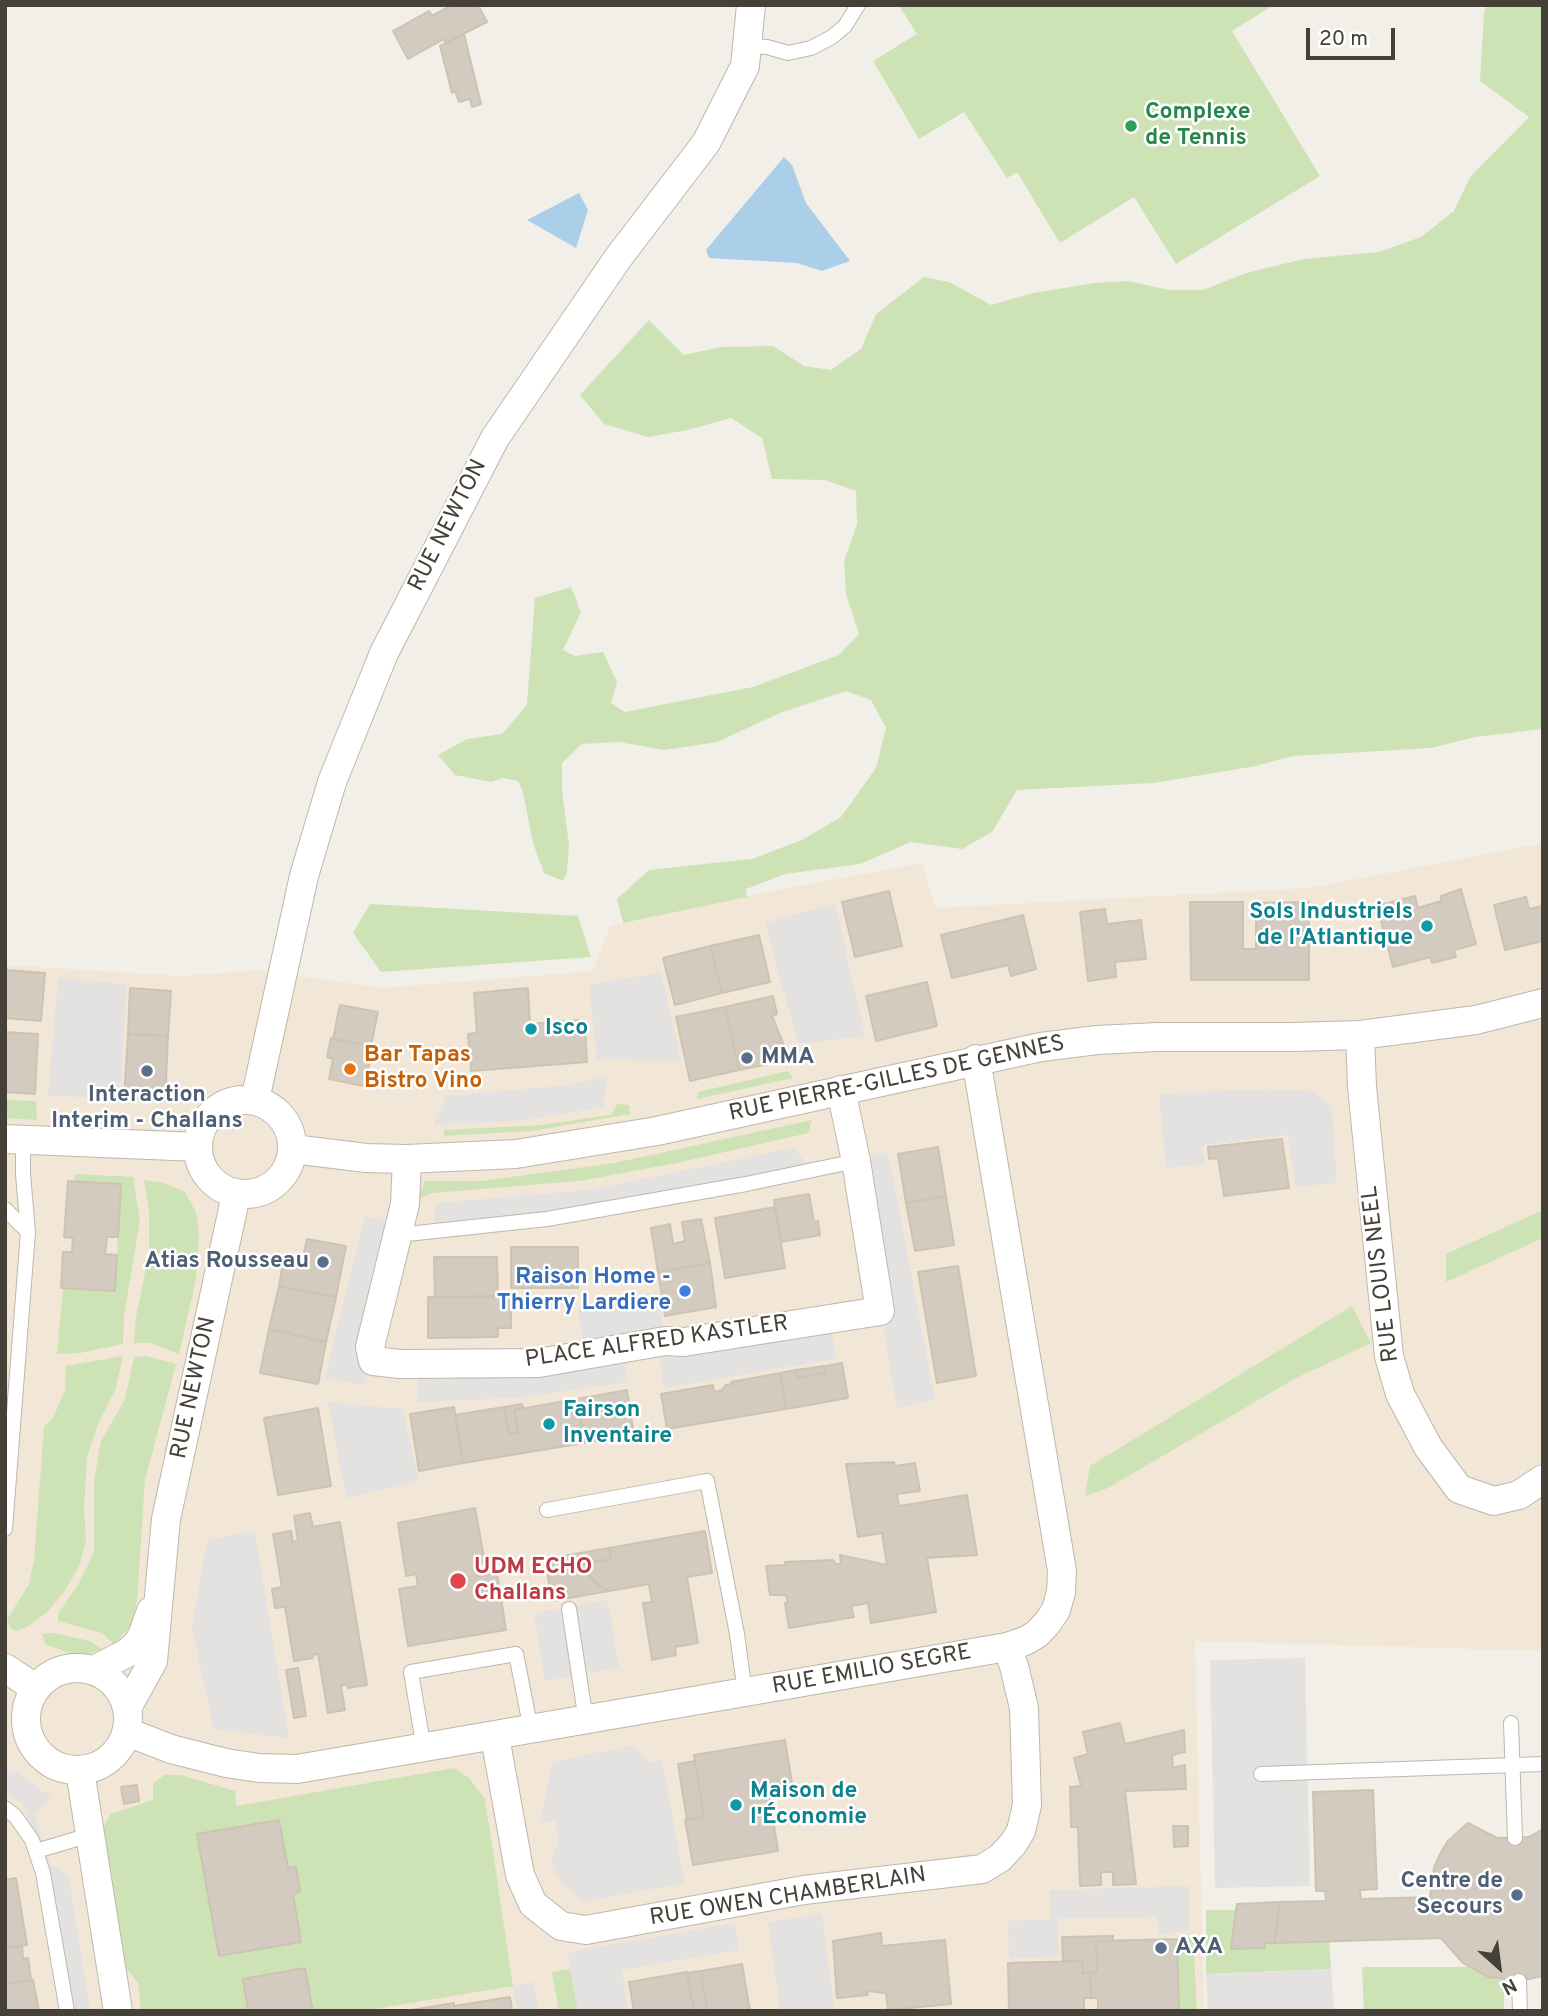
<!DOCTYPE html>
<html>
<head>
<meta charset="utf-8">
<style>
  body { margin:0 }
  #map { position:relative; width:1548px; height:2016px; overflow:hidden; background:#f2efe8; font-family:Overpass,sans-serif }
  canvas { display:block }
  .frame { position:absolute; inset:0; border:7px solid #454038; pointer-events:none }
  .north { position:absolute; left:1464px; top:1932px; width:70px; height:70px; -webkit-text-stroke:5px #fff; paint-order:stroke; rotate:152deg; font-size:19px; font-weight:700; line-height:28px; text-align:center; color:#454038 }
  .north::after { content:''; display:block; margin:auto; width:24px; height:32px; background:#454038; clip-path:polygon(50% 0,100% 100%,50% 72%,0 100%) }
  .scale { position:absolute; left:1306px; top:28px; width:89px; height:32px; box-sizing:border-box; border:4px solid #454038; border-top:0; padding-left:9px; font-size:21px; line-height:24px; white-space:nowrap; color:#454038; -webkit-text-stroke:5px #fff; paint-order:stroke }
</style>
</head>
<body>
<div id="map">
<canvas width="1548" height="2016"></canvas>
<div class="frame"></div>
<div class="north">N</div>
<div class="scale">20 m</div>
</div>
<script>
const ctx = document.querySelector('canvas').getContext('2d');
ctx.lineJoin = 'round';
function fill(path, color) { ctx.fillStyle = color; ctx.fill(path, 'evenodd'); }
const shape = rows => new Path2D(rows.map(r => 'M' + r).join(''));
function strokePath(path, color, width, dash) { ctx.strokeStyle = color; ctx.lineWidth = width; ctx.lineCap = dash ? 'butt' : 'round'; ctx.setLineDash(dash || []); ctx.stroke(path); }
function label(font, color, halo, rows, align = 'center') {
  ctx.font = font + ' Overpass,sans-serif'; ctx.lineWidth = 5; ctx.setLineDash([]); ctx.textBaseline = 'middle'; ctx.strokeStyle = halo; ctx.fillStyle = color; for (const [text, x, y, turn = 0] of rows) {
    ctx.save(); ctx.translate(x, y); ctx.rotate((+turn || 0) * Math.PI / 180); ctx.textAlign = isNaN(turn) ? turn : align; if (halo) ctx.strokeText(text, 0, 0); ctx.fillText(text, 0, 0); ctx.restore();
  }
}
fill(shape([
  [1543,843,1543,1651,1195,1641,1204,2011,5,2011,5,965,181,976,259,970,382,988,593,971,610,926,767,892,922,863,936,908,1309,888]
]), '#f2e7d6');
fill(shape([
  [902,5,1274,5,1232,31,1320,176,1176,264,1134,197,1060,243,1017,172,1007,178,964,112,919,139,873,61,917,34,900,7],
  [1487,5,1543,5,1543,729,1475,737,1431,748,1293,756,1256,766,1153,783,1017,790,992,832,962,849,911,842,860,864,785,874,746,889,747,897,623,923,617,899,649,870,752,859,802,840,841,817,876,768,886,728,871,700,846,691,780,713,717,742,665,750,619,742,582,744,562,763,562,791,569,845,567,872,563,881,544,873,533,843,523,792,518,781,503,778,491,782,455,775,438,755,467,739,502,734,527,705,535,598,571,587,581,612,563,650,575,656,603,652,617,682,611,703,625,712,753,687,839,655,859,634,846,594,844,561,857,524,856,491,825,480,772,479,762,438,731,418,688,430,648,437,604,424,580,395,649,320,684,355,721,347,773,346,804,366,831,370,861,349,876,314,924,277,949,282,991,305,1033,293,1095,283,1128,281,1169,290,1203,290,1246,273,1304,259,1379,252,1421,237,1454,211,1470,177,1529,117,1480,81,1484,12],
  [370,904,578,916,591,957,381,972,353,933],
  [788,1071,793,1078,697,1099,698,1092],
  [5,1100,36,1101,37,1120,5,1118],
  [617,1104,629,1105,630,1114,532,1131,444,1136,444,1130,541,1125,611,1115],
  [812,1120,808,1133,677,1163,579,1181,433,1193,419,1198,425,1181,482,1181,614,1163],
  [76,1174,133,1177,140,1220,124,1316,123,1344,80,1353,57,1354,63,1288,115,1291,121,1185,73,1181],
  [144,1180,161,1182,184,1191,196,1212,199,1235,196,1279,179,1354,151,1343,134,1343,136,1318,149,1252,149,1212],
  [1543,1210,1543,1238,1446,1282,1446,1254],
  [1352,1306,1371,1343,1294,1379,1108,1488,1085,1496,1090,1466],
  [123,1356,116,1388,98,1424,87,1457,84,1509,86,1542,79,1566,64,1592,46,1613,27,1627,15,1631,10,1628,7,1620,29,1584,34,1560,44,1427,54,1416,65,1390,66,1366],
  [147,1356,176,1364,145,1480,137,1601,132,1624,114,1644,102,1633,58,1621,58,1614,79,1583,94,1552,94,1482,101,1441,125,1399,134,1357],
  [53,1633,90,1641,102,1649,88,1654,72,1654,45,1644,42,1634],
  [454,1768,469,1778,485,1799,513,1986,362,2011,141,2011,138,1983,121,1961,100,1832,111,1814,153,1800,153,1784,164,1775,181,1775,235,1791,236,1806],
  [1206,1910,1237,1910,1235,1913,1231,1949,1264,1948,1264,1943,1329,1941,1331,1969,1206,1974],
  [1193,1937,1197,2011,1179,2011,1177,1939],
  [1362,1967,1468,1967,1489,1977,1504,1980,1504,2011,1364,2011],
  [570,1969,578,2011,559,2011,552,1972]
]), '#cde2b5');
fill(shape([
  [835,903,865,1036,798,1044,765,923],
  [661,972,681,1061,597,1060,589,985],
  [58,978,126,984,121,1099,48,1096],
  [607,1076,603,1107,520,1121,433,1125,446,1096,569,1085],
  [1266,1089,1312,1091,1332,1107,1337,1183,1295,1187,1288,1135,1203,1145,1206,1164,1166,1168,1159,1094],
  [793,1148,813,1170,435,1231,435,1203,588,1190],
  [888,1152,935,1399,897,1409,856,1161],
  [365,1216,401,1224,373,1361,363,1385,325,1378],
  [658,1291,665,1341,830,1319,836,1359,664,1388,657,1343,621,1349,629,1382,518,1398,417,1402,418,1364,585,1355,578,1308],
  [328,1402,403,1409,419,1482,346,1498],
  [255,1531,289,1738,214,1730,192,1629,207,1540],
  [608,1600,619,1668,545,1681,534,1613],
  [1305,1658,1310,1886,1215,1888,1210,1660],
  [633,1745,650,1762,662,1760,685,1883,583,1902,563,1884,550,1864,558,1841,556,1821,539,1823,553,1762],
  [5,1771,16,1772,52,1797,35,1814,50,1864,69,1877,90,2011,67,2011,36,1851,24,1806,5,1791],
  [1189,1886,1189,1931,1159,1934,1156,1917,1057,1919,1059,1956,1009,1959,1008,1921,1051,1919,1049,1890],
  [822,1914,835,2011,780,2011,768,1922],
  [735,1923,739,1950,622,1970,628,2011,578,2011,568,1952],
  [1331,1969,1334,2011,1208,2011,1206,1974],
  [534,1982,539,2011,517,2011,513,1986]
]), '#e4e2e0');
fill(shape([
  [784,157,792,165,806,203,850,261,822,271,797,263,709,258,706,250],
  [579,193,588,210,576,248,527,220]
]), '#abcee9');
const building = shape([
  [452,5,478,5,487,22,445,43,444,39,408,59,393,31,429,11,432,16,452,5],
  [464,34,481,104,472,107,470,99,459,102,455,91,452,93,440,46,464,34],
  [1461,889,1476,944,1454,950,1456,957,1432,963,1430,957,1393,967,1377,906,1415,896,1418,908,1441,901,1441,896,1461,889],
  [889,891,902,946,855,957,842,902,889,891],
  [1526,897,1529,909,1543,906,1543,941,1505,950,1494,905,1526,897],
  [1190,902,1243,902,1243,949,1256,949,1256,903,1309,902,1309,980,1191,980,1190,902],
  [1105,909,1107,924,1141,920,1146,959,1115,962,1116,977,1088,981,1080,912,1105,909],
  [1023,915,1036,969,1011,976,1008,965,952,978,941,935,1023,915],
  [759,935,770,982,722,993,710,946,759,935],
  [710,946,722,993,675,1005,663,958,710,946],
  [5,970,45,973,41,1021,5,1018,5,970],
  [927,982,937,1026,876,1041,866,996,927,982],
  [130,988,171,991,168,1036,128,1034,130,988],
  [528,988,530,1024,580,1020,580,1024,585,1025,587,1062,471,1071,468,1034,477,1033,474,993,528,988],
  [773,996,777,1014,772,1016,785,1048,779,1062,739,1070,725,1007,773,996],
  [340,1005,378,1012,371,1046,333,1039,340,1005],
  [725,1007,739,1070,690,1081,676,1017,725,1007],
  [5,1032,38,1034,35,1094,5,1092,5,1032],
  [128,1034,168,1036,165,1101,124,1098,128,1034],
  [331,1038,373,1047,364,1086,329,1079,333,1059,327,1057,331,1038],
  [1282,1139,1289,1188,1224,1196,1218,1158,1209,1159,1208,1147,1282,1139],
  [938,1147,946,1196,906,1203,898,1154,938,1147],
  [68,1181,121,1184,118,1237,107,1237,105,1254,117,1255,115,1291,61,1288,63,1252,72,1252,73,1238,64,1237,68,1181],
  [809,1194,814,1222,818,1221,820,1235,781,1242,774,1200,809,1194],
  [946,1196,954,1245,915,1251,906,1203,946,1196],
  [775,1207,785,1268,725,1278,715,1218,775,1207],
  [701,1219,710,1263,658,1272,651,1228,670,1224,673,1244,685,1241,682,1222,701,1219],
  [307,1239,346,1246,336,1297,279,1286,283,1263,301,1267,307,1239],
  [511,1247,578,1247,578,1288,511,1288,511,1247],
  [434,1257,497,1257,498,1296,435,1297,434,1257],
  [710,1263,716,1307,665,1316,658,1272,710,1263],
  [958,1266,976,1376,937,1383,918,1272,958,1266],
  [279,1286,336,1297,326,1342,269,1329,279,1286],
  [428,1297,511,1297,511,1328,498,1328,498,1337,428,1338,428,1297],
  [269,1329,326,1342,318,1384,260,1373,269,1329],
  [842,1363,848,1398,786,1409,780,1373,796,1370,798,1378,826,1373,825,1366,842,1363],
  [825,1366,826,1373,798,1378,796,1370,825,1366],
  [780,1373,786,1409,667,1429,661,1394,713,1385,714,1392,722,1390,726,1385,732,1384,731,1382,780,1373],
  [627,1390,634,1435,584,1443,577,1399,627,1390],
  [577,1399,584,1443,463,1463,455,1415,504,1407,509,1434,518,1433,514,1410,577,1399],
  [522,1404,523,1408,514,1410,518,1433,509,1434,504,1407,522,1404],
  [454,1407,463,1463,419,1471,410,1414,454,1407],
  [318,1408,331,1486,278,1495,264,1418,318,1408],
  [894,1462,895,1466,915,1463,920,1491,897,1494,899,1506,967,1495,977,1555,927,1558,936,1612,871,1623,868,1603,851,1606,854,1617,789,1628,785,1603,788,1603,786,1595,770,1595,766,1566,785,1565,785,1562,833,1560,836,1564,841,1564,840,1555,887,1565,882,1533,858,1537,846,1464,894,1462],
  [475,1508,485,1563,476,1564,478,1576,497,1573,506,1630,408,1646,399,1589,418,1586,416,1574,406,1576,398,1523,475,1508],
  [310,1513,313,1527,340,1522,367,1685,348,1688,347,1684,341,1686,345,1710,328,1713,318,1654,312,1655,313,1658,294,1661,285,1607,275,1608,272,1589,282,1587,273,1534,291,1531,293,1542,298,1541,294,1516,310,1513],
  [705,1531,712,1573,687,1577,698,1643,675,1647,676,1655,652,1660,643,1603,652,1602,649,1584,609,1591,598,1585,580,1565,611,1559,609,1548,705,1531],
  [609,1548,611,1559,580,1565,598,1585,609,1591,552,1601,545,1559,609,1548],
  [298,1668,306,1716,294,1718,286,1670,298,1668],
  [1120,1723,1125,1744,1184,1730,1185,1752,1172,1755,1173,1768,1185,1765,1186,1789,1125,1791,1136,1884,1113,1885,1113,1872,1101,1872,1101,1885,1080,1886,1078,1827,1071,1827,1070,1787,1081,1786,1074,1758,1088,1754,1083,1732,1120,1723],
  [785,1740,793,1789,769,1793,778,1851,693,1865,685,1820,704,1817,694,1755,785,1740],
  [695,1761,704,1817,687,1820,678,1764,695,1761],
  [137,1785,139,1801,124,1804,121,1787,137,1785],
  [1373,1790,1377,1889,1360,1890,1361,1899,1430,1897,1434,1868,1440,1854,1448,1841,1468,1823,1497,1838,1529,1837,1543,1829,1543,1976,1519,1981,1489,1977,1463,1963,1441,1938,1274,1943,1280,1902,1326,1901,1325,1891,1316,1891,1313,1792,1373,1790],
  [279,1820,288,1868,296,1867,300,1892,293,1894,301,1942,219,1956,197,1834,279,1820],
  [1173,1826,1188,1826,1188,1846,1174,1847,1173,1826],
  [16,1878,27,1945,5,1948,5,1880,16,1878],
  [1280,1902,1274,1943,1264,1943,1265,1948,1231,1949,1237,1904,1280,1902],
  [881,1933,882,1946,945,1940,951,2004,888,2010,886,1993,867,1991,868,1995,837,1998,833,1941,881,1933],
  [1113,1936,1113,1941,1096,1941,1097,1972,1083,1973,1082,1961,1063,1961,1062,1937,1113,1936],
  [1177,1939,1179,2011,1098,2011,1098,1998,1091,1998,1090,1973,1097,1972,1096,1941,1177,1939],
  [22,1946,23,1959,28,1958,31,1980,5,1984,5,1948,22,1946],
  [1082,1961,1083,1973,1090,1973,1091,1998,1084,1998,1084,2011,1009,2011,1008,1963,1082,1961],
  [742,1964,750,2011,707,2011,701,1971,742,1964],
  [305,1968,313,2011,248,2011,243,1979,305,1968],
  [701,1971,707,2011,694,2011,687,1973,701,1971],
  [687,1972,694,2011,634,2011,629,1982,687,1972],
  [33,1980,39,2011,5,2011,5,1984,33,1980],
  [510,1997,512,2011,405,2011,454,2003,454,2006,510,1997]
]);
fill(building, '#d3cbbf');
strokePath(building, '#cdc3b3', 2);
const lane = shape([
  [747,46,767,47,788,53,811,48,832,37,845,26,858,5],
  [5,1209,28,1232],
  [398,1235,547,1219,746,1184,856,1161],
  [547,1510,707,1481,737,1634,745,1693],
  [5,1529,28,1232,23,1174,23,1140],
  [569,1609,586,1721],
  [1511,1723,1515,1838],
  [424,1749,411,1672,516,1654,531,1730],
  [1261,1774,1543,1764],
  [5,1808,15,1816,32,1840,43,1873,67,2011],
  [36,1851,90,1835],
  [1519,1981,1520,2011]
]);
const street = shape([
  [1360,1035,1362,1087,1389,1356,1400,1394,1428,1447,1459,1489,1494,1501,1519,1495,1543,1479],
  '198 1147a47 47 0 1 1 94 0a47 47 0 1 1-94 0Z',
  [255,1100,304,876,332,782,384,653,495,438,618,258,706,143,745,66,751,5],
  [5,1139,198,1147],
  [293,1149,366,1158,407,1159,516,1154,657,1131,1041,1047,1097,1040,1158,1037,1293,1037,1360,1035,1476,1020,1543,1003],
  [407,1159,405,1204,370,1347,373,1361,400,1364,539,1363,665,1341,684,1342,880,1311,856,1161,841,1090],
  '26 1719a51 51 0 1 1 102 0a51 51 0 1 1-102 0Z',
  [5,1668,35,1688],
  [94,1670,127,1653,136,1645,142,1636,151,1611],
  [127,1708,153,1661,166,1519,236,1195],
  [127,1732,171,1749,226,1763,259,1768,297,1769,1007,1647,1025,1641,1037,1634,1048,1622,1056,1610,1061,1592,1062,1571,976,1059],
  [495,1737,520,1875,533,1904,561,1926,586,1930,804,1890,982,1869,1000,1858,1013,1844,1021,1831,1027,1805,1024,1708,1014,1666,1007,1647],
  [80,1771,118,2011]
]);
strokePath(lane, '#bdb7ac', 16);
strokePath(street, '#bdb7ac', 30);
strokePath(lane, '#fff', 14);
strokePath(street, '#fff', 28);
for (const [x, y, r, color] of [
  [1131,126,7,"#2e9e5b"],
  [1427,926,7,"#0f9aa8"],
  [531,1029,7,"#0f9aa8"],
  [747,1058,7,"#5c6f8a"],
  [350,1069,7,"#e8710a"],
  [147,1071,7,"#5c6f8a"],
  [323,1262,7,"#5c6f8a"],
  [685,1291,7,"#3f7fe0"],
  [549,1424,7,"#0f9aa8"],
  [458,1581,9,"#e0444e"],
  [736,1805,7,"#0f9aa8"],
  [1517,1895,7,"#5c6f8a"],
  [1161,1948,7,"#5c6f8a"]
]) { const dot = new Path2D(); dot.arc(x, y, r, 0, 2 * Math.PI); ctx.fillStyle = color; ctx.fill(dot); strokePath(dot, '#fff', 2.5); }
label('bold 23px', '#27864d', '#fff', [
  ["Complexe",1145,113],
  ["de Tennis",1145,139]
], 'left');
label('23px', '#454038', '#fff', [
  ["RUE NEWTON",449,526,-63],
  ["RUE PIERRE-GILLES DE GENNES",897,1080,-12],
  ["RUE LOUIS NEEL",1382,1274,-97],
  ["PLACE ALFRED KASTLER",657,1343,-8],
  ["RUE NEWTON",195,1388,-78],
  ["RUE EMILIO SEGRE",872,1671,-10],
  ["RUE OWEN CHAMBERLAIN",788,1898,-9]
]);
label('bold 23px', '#0d838f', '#fff', [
  ["Sols Industriels",1413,913,"right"],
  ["de l'Atlantique",1413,939,"right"],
  ["Isco",545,1029],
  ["Fairson",563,1411],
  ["Inventaire",563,1437],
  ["Maison de",750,1792],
  ["l'Économie",750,1818]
], 'left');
label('bold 23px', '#c56008', '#fff', [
  ["Bar Tapas",364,1056],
  ["Bistro Vino",364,1082]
], 'left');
label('bold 23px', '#4e5e75', '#fff', [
  ["MMA",761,1058],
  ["Interaction",147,1096,"center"],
  ["Interim - Challans",147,1122,"center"],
  ["Atias Rousseau",309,1262,"right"],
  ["Centre de",1503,1882,"right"],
  ["Secours",1503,1908,"right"],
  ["AXA",1175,1948]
], 'left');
label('bold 23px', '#366cbe', '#fff', [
  ["Raison Home -",671,1278],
  ["Thierry Lardiere",671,1304]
], 'right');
label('bold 23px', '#be3a42', '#fff', [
  ["UDM ECHO",474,1568],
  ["Challans",474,1594]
], 'left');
</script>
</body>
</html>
